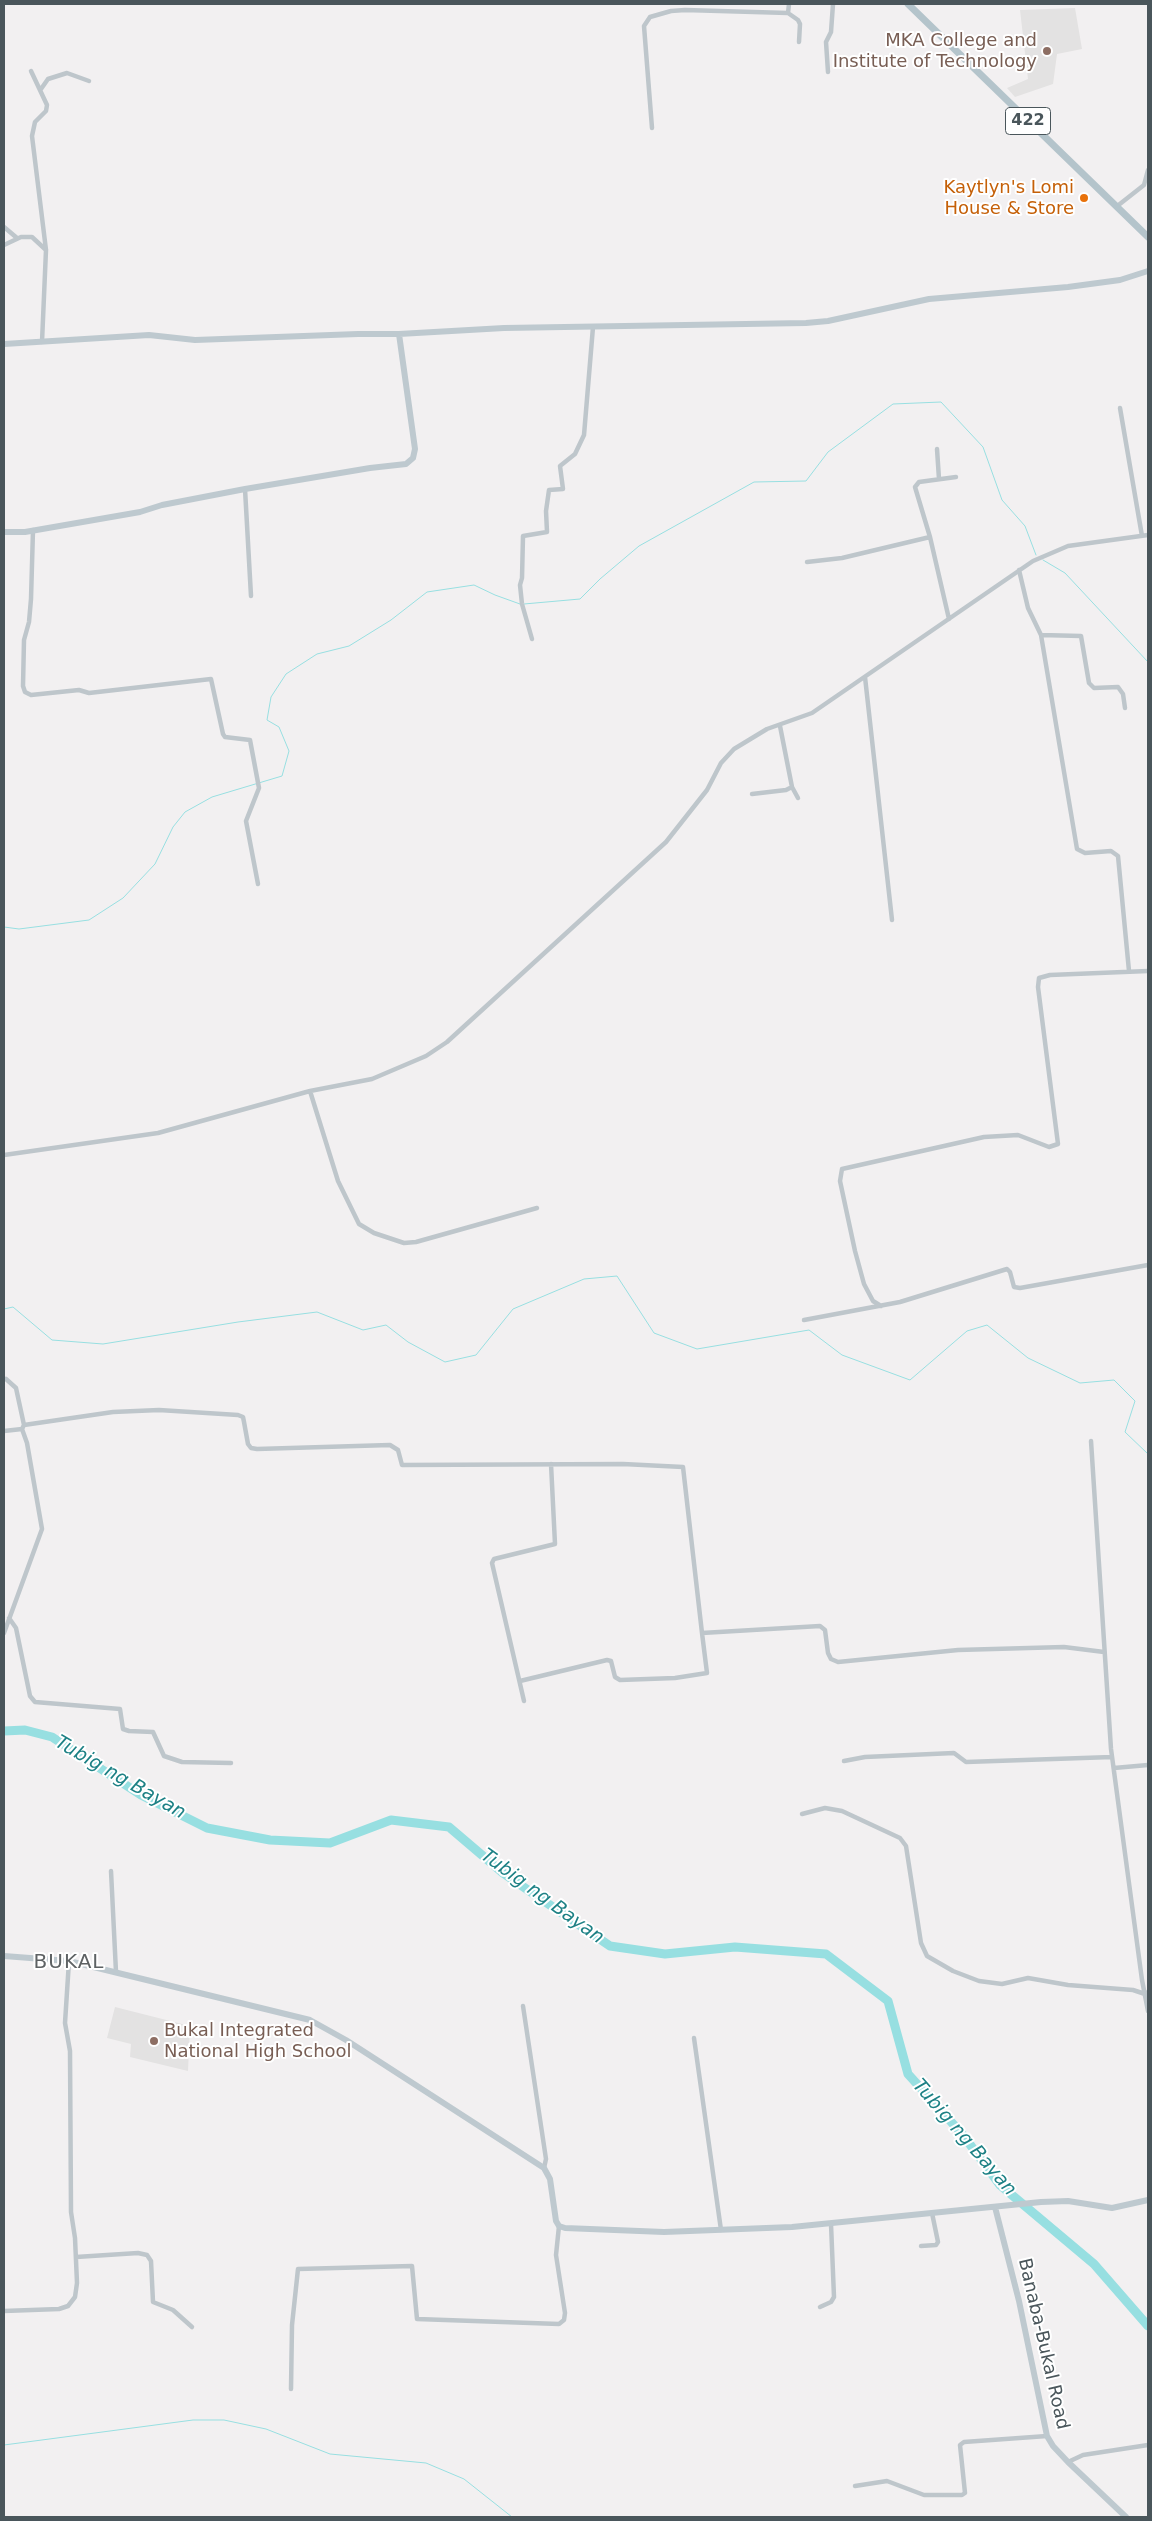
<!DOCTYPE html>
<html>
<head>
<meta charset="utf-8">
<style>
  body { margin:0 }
  #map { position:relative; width:1152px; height:2521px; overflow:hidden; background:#f2f0f1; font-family:"DejaVu Sans",sans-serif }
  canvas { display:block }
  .frame { position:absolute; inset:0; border:5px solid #4a565b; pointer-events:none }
</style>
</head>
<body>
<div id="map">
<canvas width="1152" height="2521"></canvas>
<div class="frame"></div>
</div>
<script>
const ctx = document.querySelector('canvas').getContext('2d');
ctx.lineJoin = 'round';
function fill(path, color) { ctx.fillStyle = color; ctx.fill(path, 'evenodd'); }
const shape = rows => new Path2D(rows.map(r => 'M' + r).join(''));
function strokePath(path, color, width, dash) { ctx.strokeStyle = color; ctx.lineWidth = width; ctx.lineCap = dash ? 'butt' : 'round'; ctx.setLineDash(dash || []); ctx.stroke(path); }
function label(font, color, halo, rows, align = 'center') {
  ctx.font = font + ' "DejaVu Sans",sans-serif'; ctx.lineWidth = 4; ctx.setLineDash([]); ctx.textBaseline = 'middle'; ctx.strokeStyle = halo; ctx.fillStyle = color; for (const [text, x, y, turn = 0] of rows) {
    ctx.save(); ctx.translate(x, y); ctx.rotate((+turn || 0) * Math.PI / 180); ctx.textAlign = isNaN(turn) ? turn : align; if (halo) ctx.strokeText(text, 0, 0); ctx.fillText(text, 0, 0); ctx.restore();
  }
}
fill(shape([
  [1075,8,1082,49,1057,54,1053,84,1015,97,1007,88,1028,79,1020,10],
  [115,2007,190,2026,188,2071,130,2057,131,2044,107,2038]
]), '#e3e2e2');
strokePath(shape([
  [1043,560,1065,573,1148,662],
  [524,604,580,599,600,579,639,546,754,482,806,481,828,452,893,404,941,402,983,447,1002,500,1025,526,1036,555],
  [4,927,19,929,89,920,123,898,155,864,173,827,185,812,212,797,282,776,289,751,279,727,267,720,271,697,286,674,317,654,349,646,391,620,427,592,474,585,495,595,520,604],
  [4,1309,13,1307,52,1340,103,1344,238,1322,317,1312,363,1330,386,1325,408,1342,445,1362,476,1355,513,1309,584,1279,617,1276,654,1333,697,1349,809,1330,842,1355,910,1380,967,1331,987,1325,1028,1358,1080,1383,1114,1380,1135,1401,1125,1432,1148,1454],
  [4,2445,193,2420,224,2420,266,2429,330,2454,426,2463,464,2479,512,2517]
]), '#97dfe1', 1);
strokePath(shape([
  [4,1731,25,1730,52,1737,141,1795,207,1828,270,1840,330,1843,391,1820,449,1827,503,1873,610,1946,665,1954,735,1947,826,1954,888,2001,908,2074,963,2135,1000,2185,1094,2264,1148,2326]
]), '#97dfe1', 9);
strokePath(shape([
  [789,4,788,13,798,20,800,24,799,42],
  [31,71,47,105,46,111,35,122,32,136,46,250,42,342],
  [828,72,826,42,831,32,833,4],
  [41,89,48,79,67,73,89,81],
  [652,128,644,26,650,17,671,11,685,10,788,13],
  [1116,207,1144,185,1148,170],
  [4,227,17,238],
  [4,245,21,237,32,237,46,250],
  [1120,408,1142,536],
  [937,449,939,479],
  [245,489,251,596],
  [33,530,31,599,29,622,24,640,23,686,25,692,31,695,79,690,89,693,211,679,223,734,225,737,250,740,259,788,246,821,258,884],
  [807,562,842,558,930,537],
  [1019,570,1028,608,1041,635,1077,849,1085,853,1111,851,1118,856,1129,971],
  [949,619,930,537,915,487,919,482,956,477],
  [1041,635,1081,636,1089,683,1094,688,1118,687,1123,694,1125,708],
  [532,639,522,604,520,585,522,578,523,536,547,532,546,511,549,490,563,489,560,466,575,454,584,435,593,327],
  [865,677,892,920],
  [780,726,792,787,798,798],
  [752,794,786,790,792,787],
  [310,1091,338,1181,359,1224,374,1233,404,1243,416,1242,537,1208],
  [4,1155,158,1133,310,1091,372,1079,426,1056,447,1042,666,842,707,790,721,763,734,749,767,729,812,713,1033,561,1068,546,1148,535],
  [881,1306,873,1301,864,1284,855,1251,840,1181,842,1169,984,1137,1018,1135,1049,1147,1058,1144,1038,987,1039,978,1050,975,1148,971],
  [804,1320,900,1302,1007,1269,1010,1272,1014,1287,1020,1288,1148,1265],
  [6,1379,16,1388,24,1425],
  [4,1431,22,1429],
  [1091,1441,1111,1749,1142,1980,1148,2011],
  [9,1618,16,1628,30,1696,35,1702,120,1709,123,1729,129,1731,153,1732,164,1756,182,1762,231,1763],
  [4,1633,42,1529,27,1443,22,1429,24,1425,113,1412,159,1410,238,1415,243,1417,244,1422,248,1444,251,1448,257,1449,390,1445,398,1450,402,1465,623,1464,683,1467,702,1633,820,1626,825,1630,828,1653,831,1659,838,1662,958,1650,1064,1647,1104,1652],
  [520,1681,607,1660,611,1661,615,1677,620,1680,675,1678,707,1673,702,1633],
  [524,1701,492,1563,494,1559,555,1544,551,1464],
  [844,1761,865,1757,954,1753,966,1762,1112,1757],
  [1114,1768,1148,1765],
  [802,1814,825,1808,842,1811,900,1838,906,1846,921,1943,927,1956,953,1971,979,1981,1002,1984,1028,1978,1068,1985,1133,1990,1145,1994,1148,1992],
  [111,1871,116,1972],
  [523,2006,546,2159,544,2168],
  [694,2038,721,2230],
  [921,2246,936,2245,938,2242,932,2213],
  [76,2257,138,2253,147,2255,151,2261,153,2302,173,2310,192,2327],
  [820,2307,831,2302,834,2297,831,2224],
  [4,2311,59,2309,68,2306,75,2297,77,2283,75,2238,71,2212,70,2051,65,2023,69,1961],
  [291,2389,292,2325,298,2269,412,2266,417,2319,559,2324,564,2320,565,2313,556,2255,559,2226],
  [1068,2462,1083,2455,1148,2445],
  [855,2486,887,2481,924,2495,962,2495,965,2493,960,2445,964,2442,1047,2436]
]), '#bec6cb', 4.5);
strokePath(shape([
  [4,344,149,335,195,340,358,334,399,334,504,328,806,323,828,321,929,299,1068,287,1120,280,1148,271],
  [4,532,25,532,140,512,162,505,245,489,370,468,406,464,413,458,415,449,399,334],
  [4,1956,69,1961,310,2020,346,2040,544,2168,550,2179,556,2221,559,2226,565,2228,664,2232,792,2227,1041,2202,1068,2201,1112,2208,1148,2200],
  [995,2207,1019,2301,1047,2436,1053,2446,1068,2462,1126,2517]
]), '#bec9cf', 6);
strokePath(shape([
  [908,4,1148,237]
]), '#b4c4cb', 7);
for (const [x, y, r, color] of [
  [1047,51,5,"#8d6e63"],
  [1084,198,5,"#e8710a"],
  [154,2041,5,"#8d6e63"]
]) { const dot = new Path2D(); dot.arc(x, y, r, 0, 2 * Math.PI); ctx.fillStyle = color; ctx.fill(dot); strokePath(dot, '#fff', 2); }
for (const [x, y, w] of [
  [1028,121,45]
]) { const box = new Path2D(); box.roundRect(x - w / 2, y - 13.5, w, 27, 4); ctx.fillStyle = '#fff'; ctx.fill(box); strokePath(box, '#4a565b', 1); }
label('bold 16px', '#4a565b', null, [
  ["422",1028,121]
]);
label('18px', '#785e54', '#fff', [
  ["MKA College and",1037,41],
  ["Institute of Technology",1037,62],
  ["Bukal Integrated",164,2031,"left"],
  ["National High School",164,2052,"left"]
], 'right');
label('18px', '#c56008', '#fff', [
  ["Kaytlyn's Lomi",1074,188],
  ["House & Store",1074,209]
], 'right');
label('18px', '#4a565b', '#fff', [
  ["Banaba-Bukal Road",1043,2344,77]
]);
label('italic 19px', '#1d8185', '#fff', [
  ["Tubig ng Bayan",120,1778,30],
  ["Tubig ng Bayan",542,1897,36],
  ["Tubig ng Bayan",964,2138,49]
]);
ctx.letterSpacing = '1px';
label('20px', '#5e6264', '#fff', [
  ["BUKAL",69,1963]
]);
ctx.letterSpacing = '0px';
</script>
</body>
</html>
